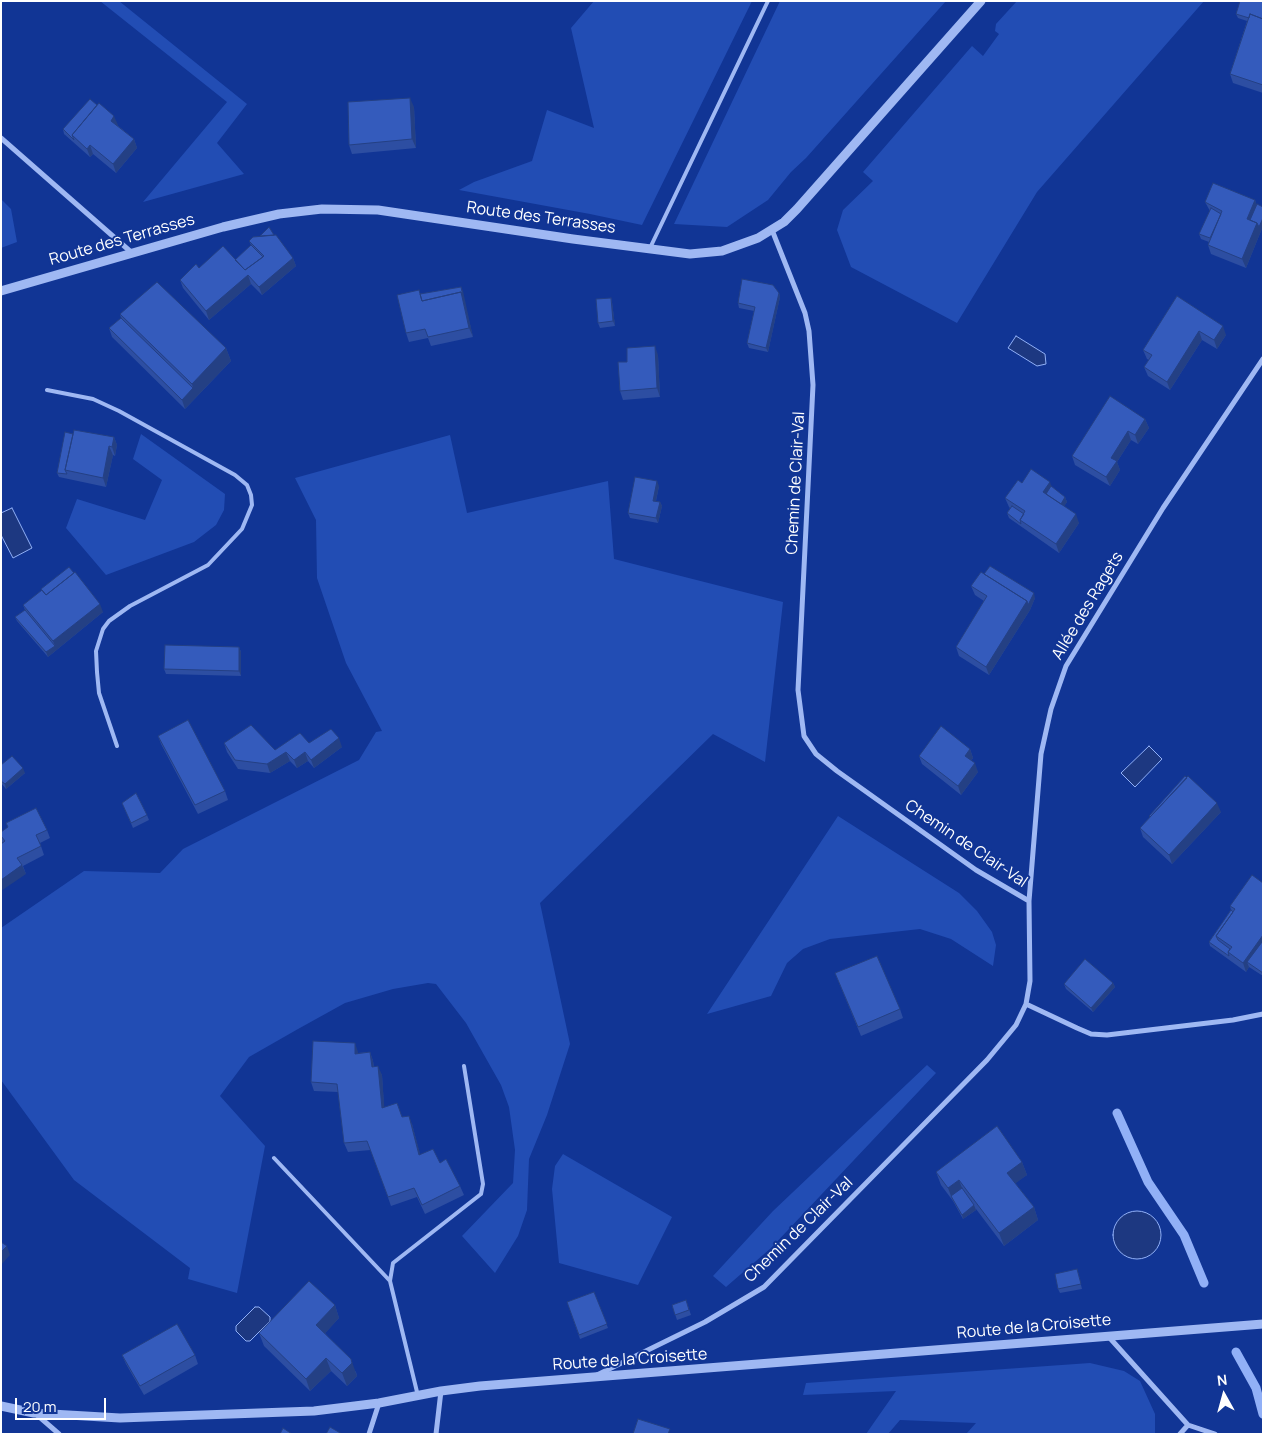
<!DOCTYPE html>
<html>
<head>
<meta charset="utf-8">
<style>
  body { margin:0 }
  #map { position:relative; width:1264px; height:1435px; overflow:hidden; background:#113595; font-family:Manrope,sans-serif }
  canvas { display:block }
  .frame { position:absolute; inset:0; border:2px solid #fff; pointer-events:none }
  .north { position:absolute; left:1199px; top:1370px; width:50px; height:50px; -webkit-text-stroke:4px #113595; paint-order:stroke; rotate:353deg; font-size:14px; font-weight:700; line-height:20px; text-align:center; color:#fff }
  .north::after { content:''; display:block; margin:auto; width:18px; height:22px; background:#fff; clip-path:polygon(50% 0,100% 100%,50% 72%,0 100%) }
  .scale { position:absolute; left:15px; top:1398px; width:91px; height:22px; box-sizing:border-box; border:2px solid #fff; border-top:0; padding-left:6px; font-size:15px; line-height:18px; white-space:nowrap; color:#fff; -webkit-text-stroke:4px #113595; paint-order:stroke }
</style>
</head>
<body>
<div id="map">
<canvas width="1264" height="1435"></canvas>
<div class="frame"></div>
<div class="north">N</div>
<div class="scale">20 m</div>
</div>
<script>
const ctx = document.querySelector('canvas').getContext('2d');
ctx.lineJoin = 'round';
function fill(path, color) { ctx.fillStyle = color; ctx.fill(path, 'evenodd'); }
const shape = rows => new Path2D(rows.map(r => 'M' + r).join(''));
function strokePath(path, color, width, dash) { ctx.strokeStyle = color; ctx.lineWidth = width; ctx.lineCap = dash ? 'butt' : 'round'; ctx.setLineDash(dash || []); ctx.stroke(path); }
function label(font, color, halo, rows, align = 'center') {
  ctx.font = font + ' Manrope,sans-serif'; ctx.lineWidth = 4; ctx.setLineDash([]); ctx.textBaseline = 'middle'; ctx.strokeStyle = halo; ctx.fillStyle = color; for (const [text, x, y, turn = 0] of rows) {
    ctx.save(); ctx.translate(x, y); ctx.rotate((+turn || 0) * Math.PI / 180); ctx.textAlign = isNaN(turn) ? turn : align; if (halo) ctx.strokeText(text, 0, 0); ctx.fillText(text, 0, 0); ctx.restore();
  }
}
fill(shape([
  [100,1,119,1,247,104,217,143,244,174,143,202,227,102],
  [594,1,752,1,642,225,590,214,459,190,474,182,532,161,547,110,594,128,571,28],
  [780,1,946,1,806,158,791,172,768,200,727,227,674,224],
  [1017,1,1204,1,1037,192,957,323,851,267,837,230,843,210,873,181,863,172,972,46,983,56,999,34,995,31,996,24],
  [1,199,11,209,17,242,1,248],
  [141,434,225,494,224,510,216,525,194,542,106,575,66,528,77,499,145,520,162,480,133,459],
  [450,435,467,513,608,481,614,559,783,602,765,762,713,734,540,903,570,1044,547,1115,529,1159,527,1210,518,1236,495,1273,462,1236,513,1183,515,1150,509,1107,501,1085,466,1023,436,984,428,983,393,989,345,1003,298,1029,249,1057,220,1096,265,1146,237,1293,188,1279,190,1268,74,1180,1,1080,1,928,84,871,160,873,183,849,359,760,376,732,382,731,346,663,317,578,316,520,295,478],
  [838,816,959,893,977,911,992,932,996,945,993,966,951,939,920,929,830,939,803,949,787,963,771,996,707,1014],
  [927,1065,936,1073,771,1248,726,1287,713,1276,773,1211],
  [563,1154,672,1217,638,1285,559,1263,552,1189,555,1166],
  [1090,1363,1124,1371,1140,1381,1155,1414,1155,1434,966,1434,976,1423,900,1420,888,1434,866,1434,896,1391,803,1395,806,1383]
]), '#224db4');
const water = shape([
  [1016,336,1045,354,1046,364,1037,366,1008,348,1016,336],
  [12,508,32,548,13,558,1,535,1,513,12,508],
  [1149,746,1162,759,1135,787,1121,773,1149,746],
  '1113 1235a24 24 0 1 1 48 0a24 24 0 1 1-48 0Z',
  [255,1307,259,1307,270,1317,270,1321,250,1341,246,1341,236,1331,236,1326,255,1307]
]);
fill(water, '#1d3881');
strokePath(water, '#91b0f7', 1);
strokePath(shape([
  [1117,1113,1148,1182,1184,1235,1204,1283],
  [1236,1352,1256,1388,1263,1414]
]), '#91b0f7', 9);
strokePath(shape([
  [650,248,768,1],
  [47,390,93,399,119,411,235,475,247,485,251,495,252,505,242,529,208,565,130,606,109,621,103,629,96,651,97,672,99,693,117,746],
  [274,1158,390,1281],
  [418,1396,390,1281,393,1263,481,1194,483,1184,464,1066]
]), '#9fb8f3', 4);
strokePath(shape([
  [1,138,131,252],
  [1029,901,1041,754,1051,709,1066,666,1163,508,1263,359],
  [1026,1004,1077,1028,1091,1034,1107,1035,1233,1020,1263,1014],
  [1108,1336,1188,1425,1215,1434],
  [597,1375,705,1322,764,1287,987,1060,1016,1025,1026,1004,1030,981,1029,901,976,870,837,771,816,754,804,736,798,690,813,385,809,331,805,313,772,230],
  [36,1414,59,1434],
  [369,1434,379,1403],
  [436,1434,441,1391],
  [1180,1434,1188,1425]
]), '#9fb8f3', 5);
strokePath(shape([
  [1,291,223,227,279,214,322,209,378,210,573,239,690,254,722,251,758,238,784,222,797,209,981,1],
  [1,1406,34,1413,120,1418,314,1411,379,1403,441,1391,480,1386,1263,1324]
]), '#9fb8f3', 9);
fill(shape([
  [1263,1,1263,93,1233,83,1230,74,1247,21,1238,18,1236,14],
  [414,107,416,148,352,154,349,145],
  [117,125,134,139,137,148,116,173,93,154,90,157,64,134,63,129,118,125],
  [1255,200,1263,226,1246,268,1211,254,1208,245,1209,242,1201,239,1199,234,1210,211,1205,202],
  [249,241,293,258,296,266,262,295,251,284,209,320,183,288,180,280,199,268,235,260,251,245],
  [461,287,473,337,431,346,428,338,409,342,406,333,420,294],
  [779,293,780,297,768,352,749,348,747,343,754,311,739,308,738,303],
  [1177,296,1226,335,1217,349,1202,340,1170,390,1148,376,1144,367,1149,360,1147,359,1143,350],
  [611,298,612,302,615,326,600,328,598,323],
  [120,314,226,348,231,361,185,409,112,337,109,328,121,318],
  [658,355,660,397,623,400,620,391,627,362],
  [1145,419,1149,428,1138,444,1131,440,1117,462,1120,470,1110,486,1075,465,1072,456],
  [73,434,114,437,117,445,115,456,113,455,106,487,59,477,57,473],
  [1022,483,1051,486,1065,497,1067,502,1064,506,1079,523,1059,553,1009,518,1007,513,1010,508,1009,507,1005,498],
  [659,486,656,501,660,502,662,506,658,523,630,518,628,513],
  [984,574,1035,598,1030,610,989,675,959,656,956,647,984,601,975,595,971,586],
  [23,605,103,612,48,657,17,621,15,617,25,610],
  [239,647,241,652,241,676,166,674,164,669],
  [158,736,225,791,228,800,198,814,161,744],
  [224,743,275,750,309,743,342,747,314,768,308,761,297,768,290,761,270,773,238,769,227,752],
  [970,749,973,758,971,761,978,772,961,795,922,764,919,756],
  [1,765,25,773,6,789,1,783],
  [122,803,147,815,149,820,133,828],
  [1221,812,1172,864,1143,837,1140,828,1149,818,1149,816],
  [6,823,47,830,50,838,40,843,44,855,23,866,26,874,2,842,1,839,1,832,8,828],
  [1263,883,1263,976,1249,967,1246,972,1210,946,1209,942,1231,910,1230,906],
  [835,973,900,1009,903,1018,861,1036],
  [1113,983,1115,987,1093,1012,1066,989,1064,984],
  [358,1052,358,1053,370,1052,373,1061,374,1067,382,1075,384,1107,402,1117,412,1124,420,1155,440,1163,460,1186,464,1195,425,1214,417,1197,391,1206,371,1150,348,1152,344,1143,338,1092,314,1091,311,1082],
  [1022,1162,1027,1175,1015,1183,1034,1207,1038,1220,1004,1246,976,1209,976,1210,963,1219,953,1201,941,1185,936,1172],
  [1077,1269,1082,1289,1060,1293,1058,1289],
  [594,1292,608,1328,580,1339,567,1302],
  [686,1300,691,1315,677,1320,672,1305],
  [335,1305,339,1318,325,1333,356,1372,357,1376,347,1386,331,1371,310,1391,264,1346,259,1333],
  [122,1355,195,1355,198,1364,144,1395,126,1364]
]), '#2d4ea2');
fill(shape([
  [410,98,414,107,416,148,412,139],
  [114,116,118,125,115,130,111,121],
  [134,139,137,148,116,173,113,164],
  [90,145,93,154,90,157,87,149],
  [1255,200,1258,209,1252,225,1247,219],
  [1263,218,1263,226,1246,268,1242,259,1257,223],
  [293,258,296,266,262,295,259,287],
  [248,275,251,284,209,320,206,311],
  [461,287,463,291,473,337,469,328,461,292],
  [779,293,780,297,768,352,766,348],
  [611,298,612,302,615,326,613,321],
  [1223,326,1226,335,1217,349,1214,340],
  [1199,331,1202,340,1170,390,1167,382],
  [655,346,658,355,660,397,657,388],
  [226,348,231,361,185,409,182,400,193,388,192,384],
  [1145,419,1149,428,1138,444,1135,435],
  [1128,431,1131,440,1117,462,1120,470,1110,486,1106,477,1111,458],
  [114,437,117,445,115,456,112,447],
  [109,446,113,455,106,487,103,478],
  [657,481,659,486,655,505,653,501],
  [1050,482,1053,491,1048,499,1043,492],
  [1065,497,1067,502,1061,511,1059,506],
  [660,502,662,506,658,523,656,518],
  [1076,514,1079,523,1059,553,1056,544],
  [1034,593,1035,598,1030,610,989,675,986,667,1027,601],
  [100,604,103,612,48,657,46,652,55,646,53,641],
  [239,647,241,652,241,676,239,671],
  [339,738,342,747,314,768,311,760],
  [970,749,973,758,968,765,965,756],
  [286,752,290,761,270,773,267,764],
  [305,752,308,761,297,768,294,760],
  [975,763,978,772,961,795,958,786],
  [23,768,25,773,6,789,5,784],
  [1217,803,1221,812,1172,864,1169,855],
  [22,865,26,874,1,891,1,880],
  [1263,935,1263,948,1247,962,1249,967,1246,972,1243,963],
  [1113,983,1115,987,1093,1012,1091,1008],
  [355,1043,358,1052,358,1062,355,1054],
  [370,1052,373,1061,375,1076,372,1067],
  [378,1066,382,1075,385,1116,382,1108],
  [409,1116,412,1124,423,1164,419,1155],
  [1022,1162,1027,1175,1012,1186,1007,1173],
  [959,1180,964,1193,951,1196,948,1188],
  [974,1205,976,1210,963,1219,962,1215],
  [1034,1207,1038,1220,1004,1246,999,1233],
  [7,1246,10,1255,1,1265,1,1252],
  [335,1305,339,1318,321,1338,316,1325],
  [326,1358,331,1371,310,1391,306,1379],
  [351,1359,357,1376,347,1386,342,1373]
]), '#244084');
const building = shape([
  [1240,1,1263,1,1263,19,1250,14,1249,18,1236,14,1240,1],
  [1250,14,1263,19,1263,85,1230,74,1250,14],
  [410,98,412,139,349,145,348,102,410,98],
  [90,99,97,105,72,135,74,140,63,129,90,99],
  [99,103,114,116,111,121,134,139,113,164,90,145,87,149,72,135,99,103],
  [1213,183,1255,200,1247,219,1257,223,1242,259,1208,245,1222,211,1205,202,1213,183],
  [1257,204,1263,207,1263,218,1259,227,1257,223,1250,220,1257,204],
  [1211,208,1221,214,1210,238,1199,234,1211,208],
  [269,227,274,235,260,236,269,227],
  [276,235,293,258,259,287,248,275,206,311,180,280,196,264,199,268,223,246,245,270,264,256,249,241,253,237,276,235],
  [251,245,263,257,245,270,235,260,251,245],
  [742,279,773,285,779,293,766,348,747,343,755,307,738,303,742,279],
  [157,282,226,348,192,384,120,314,157,282],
  [461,287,463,296,461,292,422,301,420,294,461,287],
  [419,290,422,301,461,292,469,328,428,337,425,329,406,333,397,295,419,290],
  [1177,296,1223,326,1214,340,1199,331,1167,382,1144,367,1152,355,1143,350,1177,296],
  [611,298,613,321,598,323,596,299,611,298],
  [121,318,193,388,182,400,109,328,121,318],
  [655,346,657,388,620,391,618,362,627,362,627,348,655,346],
  [1110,396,1145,419,1135,435,1128,431,1111,458,1117,461,1106,477,1072,456,1110,396],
  [74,430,114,437,112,447,109,446,103,478,65,470,74,430],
  [65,432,73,434,65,470,67,474,57,473,65,432],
  [1031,469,1050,482,1043,492,1076,514,1056,544,1020,520,1025,511,1005,498,1018,480,1022,483,1031,469],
  [635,477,657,481,653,501,660,502,656,518,628,513,635,477],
  [1051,486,1065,497,1061,504,1046,494,1051,486],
  [1012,506,1024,514,1020,520,1021,524,1007,513,1012,506],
  [990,566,1034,593,1028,605,1027,601,984,574,990,566],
  [69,567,74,573,46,595,41,589,69,567],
  [75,572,100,604,53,641,23,605,42,590,46,595,75,572],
  [981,572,1027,601,986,667,956,647,987,596,971,586,981,572],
  [25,610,55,646,46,652,15,617,25,610],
  [165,645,239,647,239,671,164,669,165,645],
  [188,720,225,791,195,805,158,736,188,720],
  [251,725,275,750,300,733,309,743,331,729,339,738,311,760,305,752,294,760,286,752,267,764,235,760,224,743,251,725],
  [941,726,970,749,965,756,975,763,958,786,919,756,941,726],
  [12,756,23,768,5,784,1,781,1,765,12,756],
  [1185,776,1187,778,1150,817,1149,816,1185,776],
  [1188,776,1217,803,1169,855,1140,828,1188,776],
  [136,793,147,815,131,823,122,803,136,793],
  [36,808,47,830,36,835,41,846,17,858,22,865,1,880,1,844,5,841,1,836,1,832,8,827,6,823,36,808],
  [1252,875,1263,883,1263,935,1243,963,1228,952,1232,947,1216,936,1235,909,1230,906,1252,875],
  [1231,910,1233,912,1216,936,1218,940,1230,949,1228,952,1229,956,1209,942,1231,910],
  [1262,942,1263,942,1263,973,1247,962,1262,942],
  [877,956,900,1009,858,1027,835,973,877,956],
  [1085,959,1113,983,1091,1008,1064,984,1085,959],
  [313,1041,355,1043,355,1054,370,1052,372,1067,378,1066,382,1108,397,1103,402,1117,409,1116,419,1155,433,1149,440,1163,446,1159,460,1186,422,1205,414,1188,388,1197,367,1141,344,1143,337,1084,311,1082,313,1041],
  [997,1126,1022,1162,1007,1173,1034,1207,999,1233,959,1180,948,1188,936,1172,997,1126],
  [962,1188,974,1205,962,1215,951,1196,962,1188],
  [1,1242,7,1246,1,1252,1,1242],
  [1077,1269,1081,1284,1058,1289,1055,1274,1077,1269],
  [309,1281,335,1305,316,1325,351,1359,352,1363,342,1373,326,1358,306,1379,259,1333,309,1281],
  [594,1292,607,1324,579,1335,567,1302,594,1292],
  [686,1300,689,1310,675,1315,672,1305,686,1300],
  [177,1324,195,1355,140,1386,122,1355,177,1324],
  [638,1419,670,1429,668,1434,633,1434,638,1419],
  [330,1427,342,1434,326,1434,330,1427],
  [283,1428,292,1434,280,1434,283,1428]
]);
fill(building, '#345bbc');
strokePath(building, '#244084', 1);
label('16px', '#fff', '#113595', [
  ["Route des Terrasses",541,218,8],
  ["Route des Terrasses",122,240,-16],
  ["Chemin de Clair-Val",796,483,-87],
  ["Allée des Ragets",1088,606,-59],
  ["Chemin de Clair-Val",966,844,34],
  ["Chemin de Clair-Val",799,1230,-44],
  ["Route de la Croisette",1034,1327,-5],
  ["Route de la Croisette",630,1360,-4]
]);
</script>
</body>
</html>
